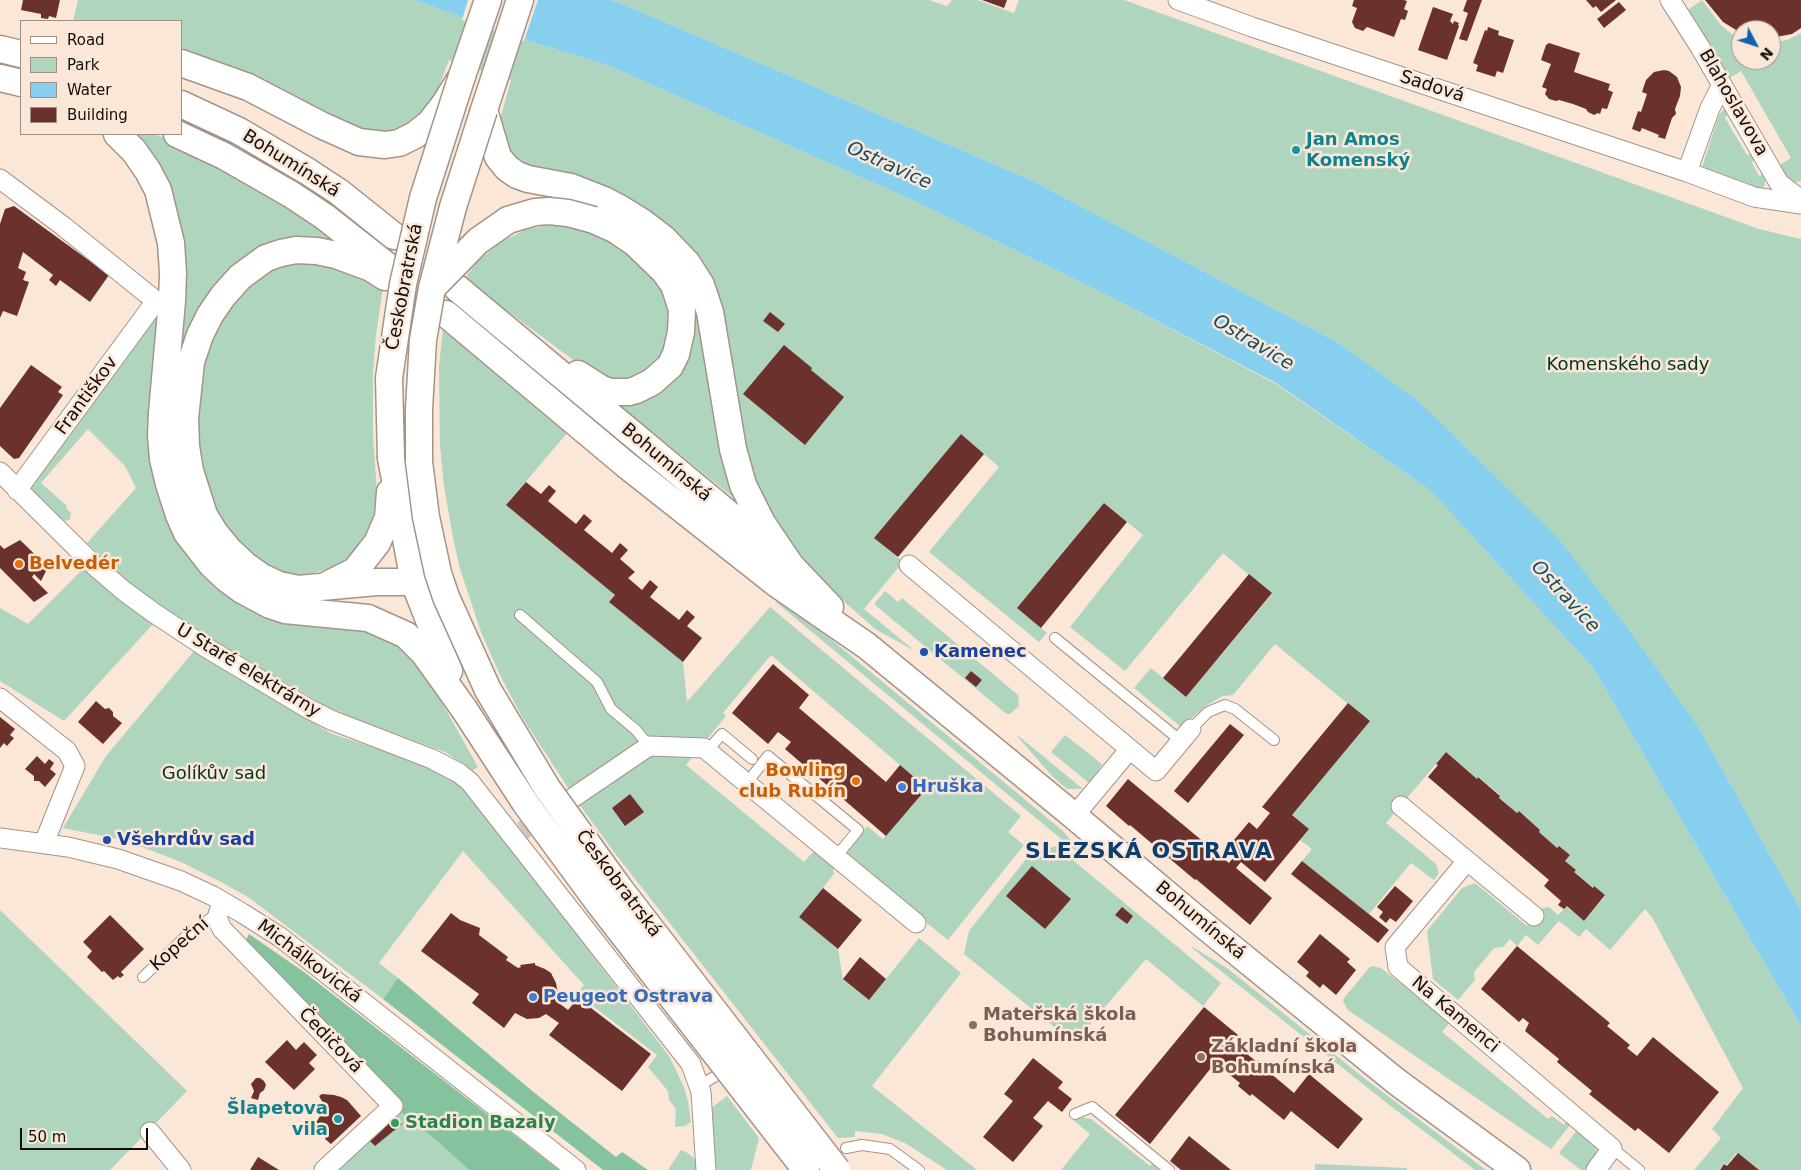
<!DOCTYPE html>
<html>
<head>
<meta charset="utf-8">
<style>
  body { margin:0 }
  #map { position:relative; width:1801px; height:1170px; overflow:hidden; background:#fae7d8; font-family:"DejaVu Sans",sans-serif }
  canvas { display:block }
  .legend { position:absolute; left:20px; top:20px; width:162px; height:115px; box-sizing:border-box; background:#fae7d8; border:1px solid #9e9085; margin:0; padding:6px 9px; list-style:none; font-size:15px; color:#140e09 }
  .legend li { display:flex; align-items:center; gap:10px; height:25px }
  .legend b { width:25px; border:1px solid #9e9085 }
  .north { position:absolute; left:1731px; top:20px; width:50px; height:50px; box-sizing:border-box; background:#fae7d8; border:1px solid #9e9085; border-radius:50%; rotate:130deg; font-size:14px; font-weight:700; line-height:20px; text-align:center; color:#140e09 }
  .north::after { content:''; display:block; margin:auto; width:18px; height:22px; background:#1162b0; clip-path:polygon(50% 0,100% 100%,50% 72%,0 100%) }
  .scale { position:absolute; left:20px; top:1128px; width:128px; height:22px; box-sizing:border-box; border:2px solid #140e09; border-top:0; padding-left:6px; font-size:15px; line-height:18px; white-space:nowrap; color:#140e09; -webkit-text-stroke:4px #fae7d8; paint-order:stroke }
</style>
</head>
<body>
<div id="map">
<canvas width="1801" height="1170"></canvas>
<ul class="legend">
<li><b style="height:6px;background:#fff"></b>Road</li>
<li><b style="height:14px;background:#afd5be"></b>Park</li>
<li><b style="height:14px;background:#87cfee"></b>Water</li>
<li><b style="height:14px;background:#6b312c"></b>Building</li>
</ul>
<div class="north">N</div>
<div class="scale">50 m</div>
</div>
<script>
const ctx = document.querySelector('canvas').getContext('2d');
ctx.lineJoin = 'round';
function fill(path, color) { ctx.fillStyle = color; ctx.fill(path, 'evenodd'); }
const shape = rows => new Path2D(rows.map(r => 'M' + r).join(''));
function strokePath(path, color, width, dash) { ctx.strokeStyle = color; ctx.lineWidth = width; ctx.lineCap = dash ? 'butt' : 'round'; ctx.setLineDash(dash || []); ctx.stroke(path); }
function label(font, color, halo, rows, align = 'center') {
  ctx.font = font + ' "DejaVu Sans",sans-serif'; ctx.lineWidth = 5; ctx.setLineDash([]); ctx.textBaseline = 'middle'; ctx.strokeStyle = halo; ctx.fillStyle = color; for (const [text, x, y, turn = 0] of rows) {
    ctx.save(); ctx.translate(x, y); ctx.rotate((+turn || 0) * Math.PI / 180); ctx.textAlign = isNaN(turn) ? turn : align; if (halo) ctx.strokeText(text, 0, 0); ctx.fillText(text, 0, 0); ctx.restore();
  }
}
fill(shape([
  [78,0,414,0,529,41,607,65,908,198,1103,293,1276,384,1431,491,1594,669,1801,1026,1801,1170,1758,1170,1736,1153,1727,1165,1724,1163,1719,1170,1694,1170,1721,1138,1712,1129,1743,1088,1652,917,1645,909,1610,950,1586,929,1579,937,1559,921,1538,945,1526,935,1517,946,1510,939,1503,947,1494,948,1474,972,1475,980,1458,1000,1433,979,1427,931,1462,888,1475,883,1527,926,1542,908,1549,907,1558,915,1567,906,1584,921,1605,896,1593,886,1592,887,1574,872,1576,870,1565,861,1570,855,1559,846,1557,848,1539,832,1540,830,1519,811,1517,813,1499,798,1500,795,1479,777,1477,779,1446,752,1386,823,1436,864,1439,873,1434,880,1411,863,1369,914,1302,861,1312,849,1300,840,1309,829,1292,815,1369,721,1275,644,1233,695,1223,696,1207,705,1181,727,1134,688,1151,668,1186,697,1272,594,1223,553,1125,671,1070,627,1143,535,1104,503,1018,608,1047,633,1039,642,929,552,999,467,961,434,875,538,903,562,864,609,915,651,875,629,830,589,799,557,791,546,756,487,741,449,721,326,609,192,609,187,532,169,513,157,501,134,501,116,511,80,449,60,437,91,422,114,406,125,388,131,363,129,181,54,181,21,73,21],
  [611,0,929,0,947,6,952,0,977,0,1014,13,1019,0,1124,0,1759,229,1801,239,1801,910,1699,728,1417,400,1339,343,1031,180,632,8],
  [1702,0,1721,25,1735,37,1741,39,1741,60,1771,60,1771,43,1787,40,1801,33,1801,181,1793,183,1785,176,1778,166,1791,158,1741,71,1726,80,1688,10],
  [1727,109,1730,112,1725,118,1747,155,1752,154,1755,158,1752,163,1759,176,1763,174,1765,175,1765,185,1761,190,1701,170,1719,115,1723,110],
  [129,134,154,134,165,138,279,199,342,245,277,244,183,355,178,353,183,282],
  [551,224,573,225,632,250,664,292,671,320,666,359,626,384,595,376,464,279,478,261,501,242,525,230],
  [313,260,383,287,376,335,373,372,373,436,377,492,373,519,369,530,354,552,338,566,313,573,313,577,282,574,249,556,211,508,194,426,200,364,230,299,270,266],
  [696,304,745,507,618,404,631,402,689,319],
  [159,318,228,596,253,612,282,621,370,632,401,645,412,655,432,685,478,767,473,770,445,752,358,720,322,704,148,602,87,543,136,488,125,466,88,429,41,483,67,506,66,508,71,513,70,519,66,521,62,519,30,489,29,486,145,321],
  [443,329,568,432,506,505,615,595,609,602,683,662,687,702,770,607,1021,816,1008,832,1024,845,948,940,842,855,867,826,883,839,927,788,771,655,723,713,726,716,686,765,804,862,814,851,833,867,834,874,799,917,838,949,843,979,869,1000,919,938,961,973,872,1086,977,1170,947,1170,905,1143,882,1134,855,1131,855,1137,838,1138,614,852,574,797,522,717,500,675,481,632,460,569,453,538,444,486,440,446,439,366],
  [83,569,155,622,64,721,0,681,0,608,28,624],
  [885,591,898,602,902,598,1018,695,1019,706,1010,714,1007,714,1003,711,875,605,875,603],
  [779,599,827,636,1063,831,1089,862,777,603,776,600],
  [194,651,330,733,435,768,464,787,669,1056,684,1087,688,1101,691,1122,685,1126,675,1127,676,1109,669,1100,668,1091,648,1067,657,1055,577,994,584,985,463,851,379,963,398,978,383,999,248,897,221,882,181,862,124,840,63,828,106,756],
  [1016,735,1021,738,1083,789,1067,789,1053,777],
  [1065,735,1102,764,1094,778,1089,783,1051,752],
  [1056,846,1221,983,1203,1006,1146,959,1074,1043,964,954,969,931,1030,854],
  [0,910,187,1091,110,1170,0,1170],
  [1191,946,1227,968,1364,1078,1486,1170,1475,1170,1388,1104,1192,948],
  [1372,966,1381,968,1450,1022,1442,1032,1548,1119,1552,1116,1564,1125,1568,1120,1571,1124,1551,1149,1348,1010,1343,1001,1344,998,1369,968],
  [727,1096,759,1138,751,1170,717,1170,714,1166,710,1109],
  [393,1106,436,1140,469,1170,324,1170],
  [1080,1117,1091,1119,1150,1166,1153,1163,1162,1170,1061,1170,1090,1134,1073,1120],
  [1578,1129,1594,1144,1597,1152,1597,1159,1587,1170,1581,1170,1559,1153],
  [681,1150,686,1152,695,1159,696,1170,668,1170],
  [1315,1164,1407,1168,1407,1170,1315,1170]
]), '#afd5be');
fill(shape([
  [249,934,304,972,559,1170,469,1170,436,1140,393,1106,255,954,246,940],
  [398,978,531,1090,616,1157,622,1152,648,1170,603,1170,383,999]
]), '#84c39e');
fill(shape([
  [414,0,611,0,632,8,1031,180,1339,343,1417,400,1557,537,1626,626,1699,728,1801,910,1801,1026,1594,669,1431,491,1276,383,1103,293,908,198,607,65,529,41]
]), '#87cfee');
fill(shape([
  [468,0,538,0,524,41,462,20]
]), '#fae7d8');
fill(shape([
  [23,0,60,0,56,18,49,16,48,19,41,18,41,14,21,10],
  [982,0,1007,0,1004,8],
  [1354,0,1404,0,1407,1,1404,9,1408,11,1405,20,1401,19,1394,37,1367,27,1363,31,1355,28,1352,22,1357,8,1352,6],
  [1467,0,1482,0,1467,41,1459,39,1468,13,1463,11],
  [1586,0,1616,0,1601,12,1596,6,1593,8],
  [1705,0,1801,0,1801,28,1792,34,1771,38,1771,30,1741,30,1741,33,1723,22],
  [1619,2,1626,10,1604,28,1597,19],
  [1433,7,1453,14,1450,21,1453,24,1454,21,1459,23,1458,25,1459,26,1447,60,1418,50],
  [1488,27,1499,31,1498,35,1514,40,1503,73,1497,71,1495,77,1476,71,1478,65,1473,63,1485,30,1487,31],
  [1549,43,1580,53,1574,72,1610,84,1608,90,1613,92,1607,109,1602,108,1600,114,1598,113,1594,115,1588,112,1586,109,1573,104,1559,100,1556,101,1549,99,1545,94,1547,89,1542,87,1551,64,1541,60,1546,45],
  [1664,70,1669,71,1677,77,1681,87,1680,96,1675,109,1676,114,1672,118,1665,139,1658,137,1659,135,1642,128,1640,132,1632,129,1638,111,1641,112,1647,94,1642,92,1646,80,1654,72],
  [14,206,109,275,90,302,60,280,56,286,49,280,53,275,23,252,18,268,26,272,23,280,29,282,17,316,3,311,0,318,0,224,5,209],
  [770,312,785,324,778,332,763,321],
  [784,345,812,368,811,370,844,397,805,445,743,394],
  [31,365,62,387,58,392,63,395,19,458,14,459,0,446,0,408],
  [961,434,984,454,898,557,874,538],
  [526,482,541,494,549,485,556,491,548,501,576,524,584,514,592,521,584,530,612,553,620,543,628,550,620,559,635,572,628,578,642,590,650,580,658,587,650,597,679,620,687,610,695,617,687,626,702,638,683,662,609,602,615,595,506,505],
  [1104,503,1127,522,1041,628,1017,608],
  [20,540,48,567,41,581,34,574,32,577,48,593,34,602,0,568,0,545,4,549],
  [1249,574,1272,593,1186,697,1163,678],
  [773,664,809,695,799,708,886,782,900,765,927,788,886,836,785,749,791,742,778,732,768,744,732,713],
  [971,671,982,680,976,687,965,678],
  [96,701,105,709,109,708,113,712,113,716,122,723,103,744,78,722],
  [1348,703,1370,721,1292,815,1309,829,1265,882,1241,862,1236,868,1272,898,1250,925,1196,879,1195,880,1130,825,1129,826,1106,806,1128,779,1229,863,1237,853,1229,846,1249,822,1257,829,1270,813,1262,807],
  [0,717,15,729,10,735,14,738,7,746,4,743,0,748],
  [1230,724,1244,735,1188,803,1174,791],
  [1446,752,1477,779,1478,777,1500,796,1499,798,1517,813,1519,811,1540,830,1539,832,1557,848,1559,846,1570,855,1565,861,1576,870,1574,872,1593,888,1594,886,1605,895,1584,921,1567,906,1564,909,1558,905,1561,901,1544,886,1549,880,1428,777,1438,765,1436,764],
  [37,756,45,764,49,759,54,763,50,769,56,774,45,787,39,781,34,781,34,776,25,769],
  [630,794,644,812,625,826,612,808],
  [1302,861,1389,930,1378,943,1291,874],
  [1032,866,1071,899,1045,929,1006,896],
  [1395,886,1413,901,1396,922,1390,918,1386,923,1379,917,1383,912,1377,907],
  [823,888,862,920,838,949,799,917],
  [1122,907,1133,916,1127,924,1115,915],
  [451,913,460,920,480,928,479,935,508,957,506,960,518,968,521,967,520,965,535,963,535,965,545,969,551,973,556,983,558,994,556,1001,568,1010,578,998,651,1054,622,1091,549,1035,559,1023,546,1014,539,1018,527,1019,515,1013,504,1028,472,1003,479,994,421,951],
  [110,915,144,949,121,972,124,975,120,978,118,976,113,980,104,971,102,972,87,957,92,951,83,942],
  [1320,934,1350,959,1347,962,1356,970,1336,995,1323,984,1320,988,1306,976,1309,972,1297,962],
  [1517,946,1610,1023,1607,1026,1630,1045,1627,1048,1637,1056,1653,1037,1719,1092,1669,1153,1638,1128,1635,1131,1589,1094,1592,1091,1557,1062,1559,1059,1525,1031,1529,1023,1523,1018,1519,1022,1481,989],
  [860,957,886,979,869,1000,843,979],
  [1204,1007,1238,1035,1232,1042,1257,1062,1258,1060,1271,1070,1269,1072,1294,1093,1309,1074,1363,1119,1338,1149,1291,1111,1284,1120,1252,1094,1250,1096,1238,1086,1240,1083,1215,1063,1150,1144,1115,1115],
  [287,1040,296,1050,304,1042,317,1055,309,1063,315,1069,294,1090,265,1062],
  [1033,1058,1063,1082,1058,1088,1072,1099,1062,1112,1048,1101,1033,1118,1043,1126,1013,1162,983,1137,1013,1101,1004,1094],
  [256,1078,260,1078,264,1081,266,1085,264,1090,260,1093,258,1100,251,1098,254,1091,251,1084],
  [322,1094,334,1095,341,1097,347,1100,361,1116,331,1144,325,1139,329,1131,316,1123,325,1107,319,1096],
  [395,1116,402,1124,375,1146,368,1139],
  [1189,1136,1231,1170,1181,1170,1170,1161],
  [1738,1153,1759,1170,1720,1170,1724,1164,1727,1166],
  [258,1157,279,1170,250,1170]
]), '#6b312c');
strokePath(shape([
  [522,831,548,814]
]), '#d8c6b9', 19, [19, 9]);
const lane = shape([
  [520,615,597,682,611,709,636,730,649,746],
  [1055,638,1181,741],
  [1191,729,1208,712,1225,705,1235,709,1274,740],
  [707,751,722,734,752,759],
  [746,784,768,756,858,830,835,858],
  [143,977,186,936,218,913],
  [699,1086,714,1077],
  [1075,1114,1092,1107,1169,1170],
  [846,1148,862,1145,890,1149,919,1170],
  [1612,1148,1639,1170]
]);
const street = shape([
  [1178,0,1252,27,1687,172,1754,197,1801,204],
  [1670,0,1700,47,1779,183,1801,200],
  [1687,172,1710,108,1722,85],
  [0,179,63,226,156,301],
  [0,472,96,567,124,591,154,613,207,648,309,709,331,720,432,759,459,773,470,782,691,1064,701,1092,706,1170],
  [17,490,156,301],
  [909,565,1156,771,1191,729],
  [0,698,67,751,75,766,44,843],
  [574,797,649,746,704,748,916,923],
  [1401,806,1534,916],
  [1074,816,1130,749],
  [0,838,68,847,118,859,181,881,213,896,242,913,280,937,576,1170],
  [1467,861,1395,947,1398,967,1612,1148,1596,1170],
  [222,902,217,918,222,929,393,1106,324,1170],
  [150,1132,181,1170]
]);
const secondary = shape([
  [520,0,484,110,498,157,507,168,517,175,528,179,571,187,604,200,621,209,642,222,663,238,687,263,701,285,710,312,733,449,743,485,762,523,791,566],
  [0,49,21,54],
  [181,63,248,87,321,125,359,142,385,145,399,143,415,135,430,123,444,105,462,76,488,0],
  [0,78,21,83],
  [181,104,239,131,307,171,339,192,394,236],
  [117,134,134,151,148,171,158,190,171,243,173,273,172,301,162,413,161,435,163,459,169,484,179,515,187,533,212,565,227,579,242,590,270,605,285,610,368,618,406,635,424,653,464,709],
  [177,134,224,156,292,195,325,217,386,265],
  [385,277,371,268,336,255,317,251,296,250,281,253,266,258,240,277,223,296,210,315,200,335,191,362,185,418,186,446,190,471,204,515,215,533,229,550,245,565,262,577,279,585,298,589,377,582,414,582],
  [457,288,791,566,830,607],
  [446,314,625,464,777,584,867,646,1074,816,1206,927,1397,1082,1517,1170],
  [578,374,600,388,610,392,629,392,636,390,652,382,670,366,676,354,681,332,682,310,678,297,674,285,664,271,635,243,616,230,594,220],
  [391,458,414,582,449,671],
  [329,584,355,571,377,543,388,518,390,492]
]);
strokePath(lane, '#a59486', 12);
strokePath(street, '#a59486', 21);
strokePath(secondary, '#a59486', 29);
strokePath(lane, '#fff', 10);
strokePath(street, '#fff', 19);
strokePath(secondary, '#fff', 26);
const secondaryBridge = shape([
  [484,110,453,207,432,288,423,340,419,409,419,462,426,517,438,573,446,597,488,690,547,788,620,889,837,1170],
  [432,288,478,241,508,220,535,212,549,211,568,213,594,220],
  [391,458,389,378,403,284,423,198,462,76],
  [464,709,526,804,598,902,806,1170]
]);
strokePath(secondaryBridge, '#a59486', 29, []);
strokePath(secondaryBridge, '#fff', 26);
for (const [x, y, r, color] of [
  [1296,150,5,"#0f9aa8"],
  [19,564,5,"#e8710a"],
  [924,652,5,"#1a4fb4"],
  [856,781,5,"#e8710a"],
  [902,787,5,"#3f7fe0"],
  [107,840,5,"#1a4fb4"],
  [533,997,5,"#3f7fe0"],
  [973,1025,5,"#8d6e63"],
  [1201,1057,5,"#8d6e63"],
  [338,1119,5,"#0f9aa8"],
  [395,1123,5,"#2e9e5b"]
]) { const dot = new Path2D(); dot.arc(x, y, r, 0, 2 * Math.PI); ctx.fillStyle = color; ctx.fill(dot); strokePath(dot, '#fae7d8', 2); }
label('18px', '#140e09', '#fae7d8', [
  ["Sadová",1432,87,18],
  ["Blahoslavova",1733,103,60],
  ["Bohumínská",291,164,32],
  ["Českobratrská",405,287,-79],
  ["Františkov",87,396,-54],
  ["Bohumínská",666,463,40],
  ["U Staré elektrárny",248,671,31],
  ["Českobratrská",618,884,53],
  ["Bohumínská",1200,921,40],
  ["Kopeční",180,945,-41],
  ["Michálkovická",309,962,37],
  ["Na Kamenci",1455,1015,40],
  ["Čedičová",330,1041,46]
]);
label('bold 18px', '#0d838f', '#fae7d8', [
  ["Jan Amos",1306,140],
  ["Komenský",1306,161],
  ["Šlapetova",328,1109,"right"],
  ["vila",328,1130,"right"]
], 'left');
label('18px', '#00361e', '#fae7d8', [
  ["Komenského sady",1628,365],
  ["Golíkův sad",214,774]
]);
label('bold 18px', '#c56008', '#fae7d8', [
  ["Belvedér",29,564],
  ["Bowling",846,771,"right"],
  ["club Rubín",846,792,"right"]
], 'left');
label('bold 18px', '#164399', '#fae7d8', [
  ["Kamenec",934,652],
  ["Všehrdův sad",117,840]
], 'left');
label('bold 18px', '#366cbe', '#fae7d8', [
  ["Hruška",912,787],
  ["Peugeot Ostrava",543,997]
], 'left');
label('bold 18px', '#785e54', '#fae7d8', [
  ["Mateřská škola",983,1015],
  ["Bohumínská",983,1036],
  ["Základní škola",1211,1047],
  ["Bohumínská",1211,1068]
], 'left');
label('bold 18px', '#27864d', '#fae7d8', [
  ["Stadion Bazaly",405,1123]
], 'left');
label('italic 19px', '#124d63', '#fae7d8', [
  ["Ostravice",889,166,24],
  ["Ostravice",1253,343,31],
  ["Ostravice",1565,597,47]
]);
ctx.letterSpacing = '1px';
label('bold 22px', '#0d3e70', '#fae7d8', [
  ["SLEZSKÁ OSTRAVA",1149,852]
]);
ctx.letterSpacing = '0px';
</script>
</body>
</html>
